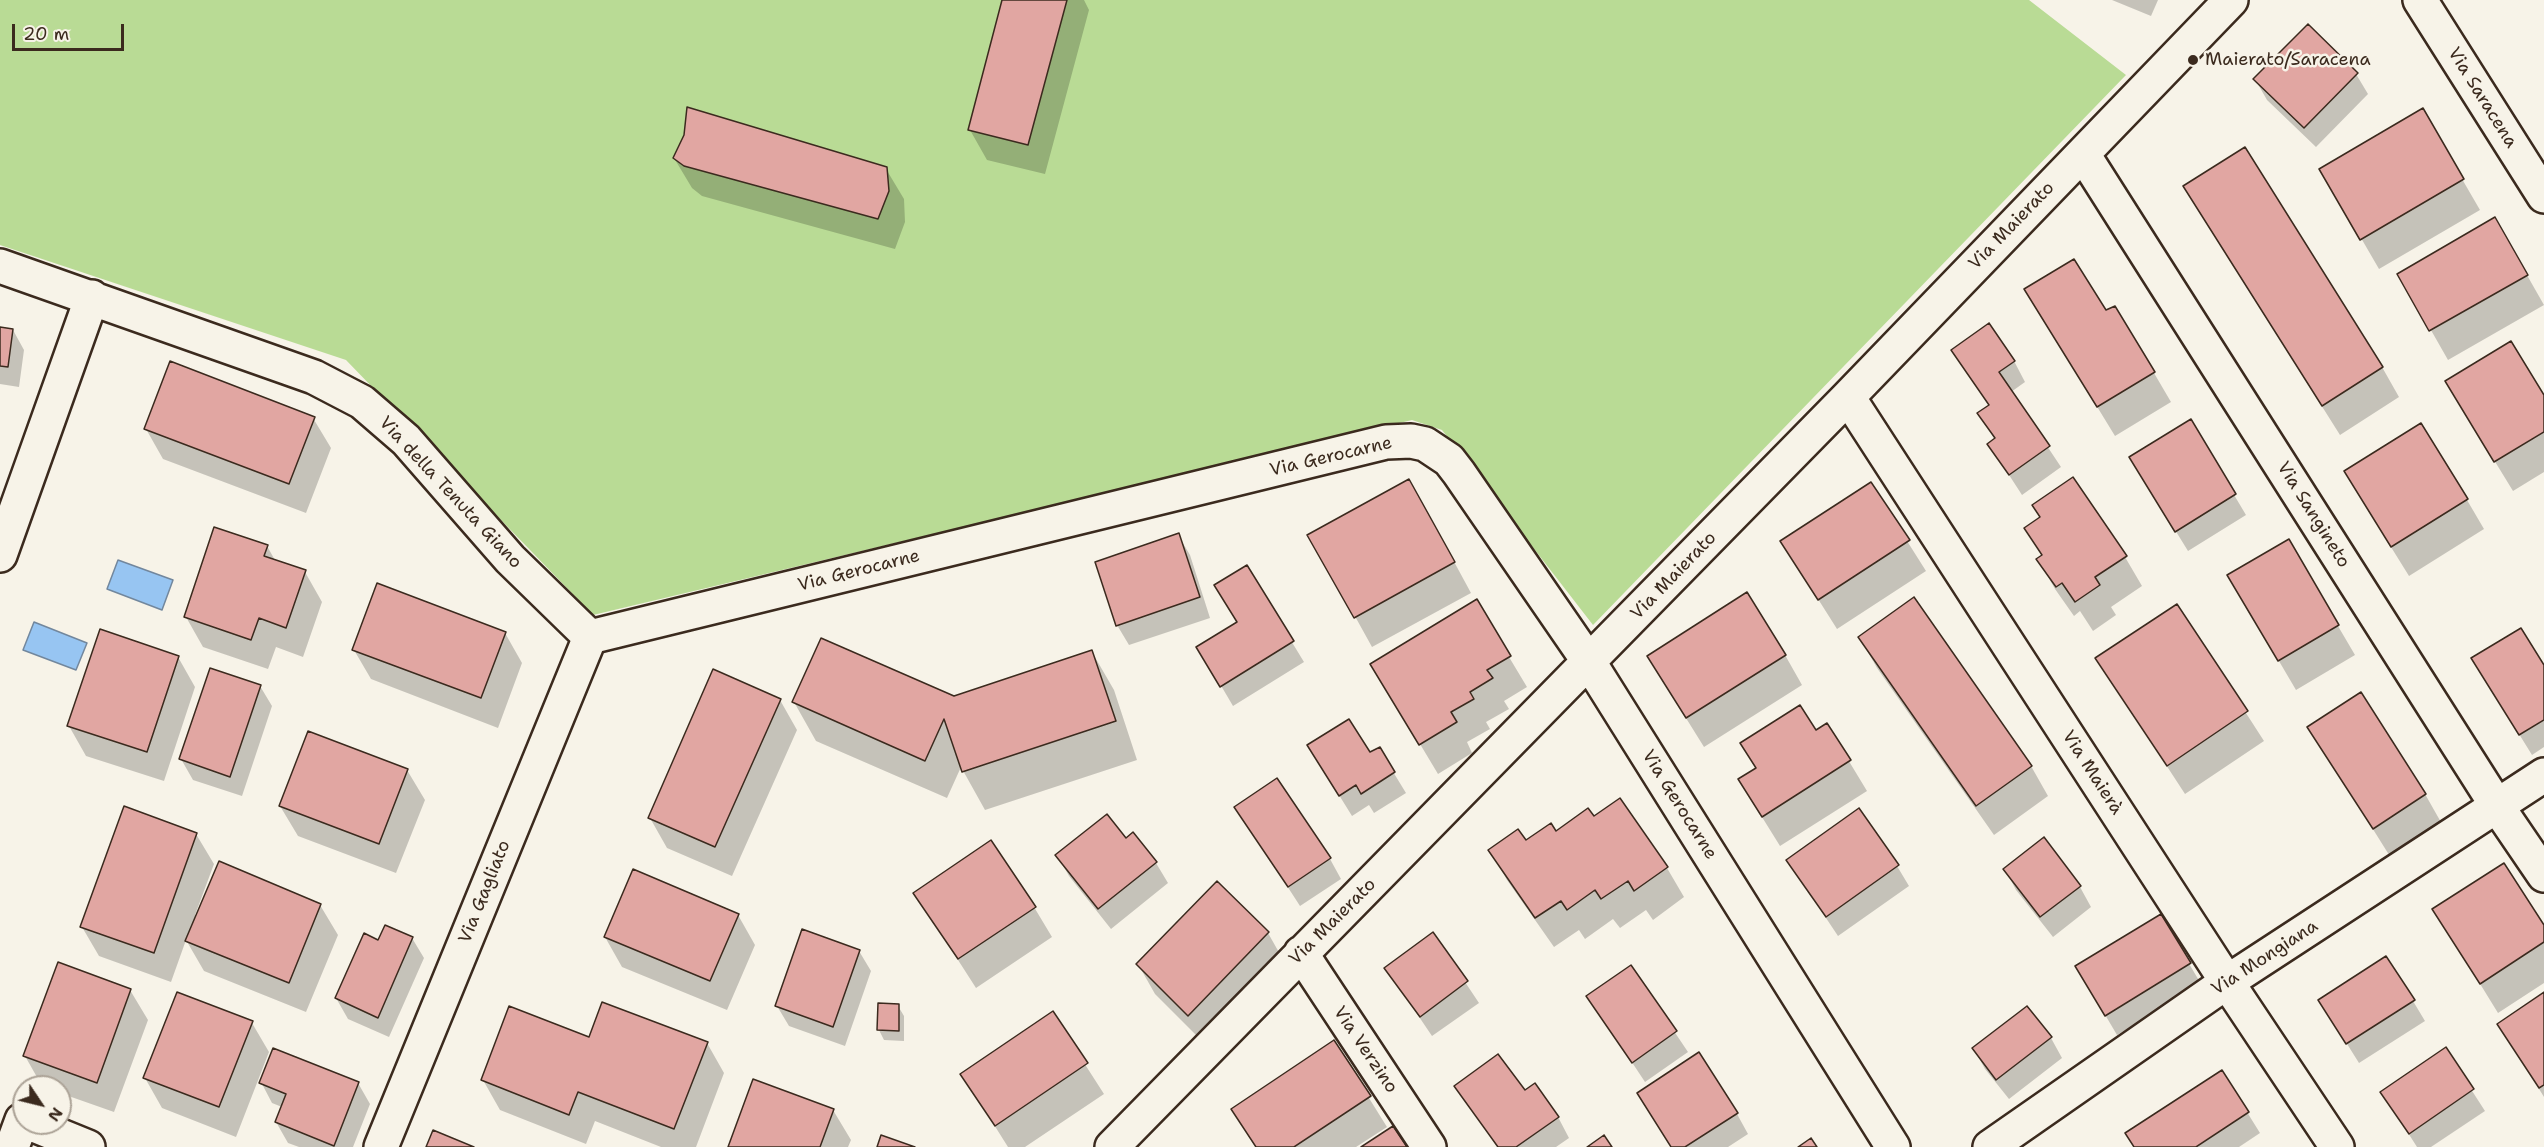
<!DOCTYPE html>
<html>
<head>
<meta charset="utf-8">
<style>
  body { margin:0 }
  #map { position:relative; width:2544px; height:1147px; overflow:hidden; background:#f7f3e8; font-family:"Shantell Sans",sans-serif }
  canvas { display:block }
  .north { position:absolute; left:12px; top:1075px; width:60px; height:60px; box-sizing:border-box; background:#f7f3e8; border:2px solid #aca397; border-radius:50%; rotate:125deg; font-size:16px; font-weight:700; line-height:24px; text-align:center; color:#3b2a1e }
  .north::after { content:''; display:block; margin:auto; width:21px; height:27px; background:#3b2a1e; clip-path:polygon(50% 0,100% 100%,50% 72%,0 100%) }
  .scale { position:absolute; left:12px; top:24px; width:112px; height:27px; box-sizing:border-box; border:3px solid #3b2a1e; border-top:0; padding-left:8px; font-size:18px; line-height:21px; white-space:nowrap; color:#3b2a1e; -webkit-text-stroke:4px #f7f3e8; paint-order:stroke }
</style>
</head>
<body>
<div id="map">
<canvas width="2544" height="1147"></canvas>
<div class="north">N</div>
<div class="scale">20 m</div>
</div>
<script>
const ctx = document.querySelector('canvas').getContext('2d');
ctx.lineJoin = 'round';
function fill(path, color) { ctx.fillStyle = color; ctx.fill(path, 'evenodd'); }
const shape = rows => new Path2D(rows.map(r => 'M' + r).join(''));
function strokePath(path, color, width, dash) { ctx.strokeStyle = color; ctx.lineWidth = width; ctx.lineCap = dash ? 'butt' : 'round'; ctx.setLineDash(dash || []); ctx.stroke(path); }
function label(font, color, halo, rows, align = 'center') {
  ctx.font = font + ' "Shantell Sans",sans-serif'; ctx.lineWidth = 5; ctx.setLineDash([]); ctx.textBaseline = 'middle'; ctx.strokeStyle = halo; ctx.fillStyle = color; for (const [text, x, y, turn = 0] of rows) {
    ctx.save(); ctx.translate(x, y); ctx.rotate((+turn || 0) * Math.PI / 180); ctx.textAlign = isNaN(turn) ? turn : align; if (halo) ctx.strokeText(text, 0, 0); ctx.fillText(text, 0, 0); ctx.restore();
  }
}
fill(shape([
  [0,0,2029,0,2126,75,1593,625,1442,430,1412,420,593,615,346,360,0,245]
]), '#b9db95');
const water = shape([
  [118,560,173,580,162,610,107,589,118,560],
  [34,622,87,643,76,670,23,650,34,622]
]);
fill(water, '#97c5f2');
strokePath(water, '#72879d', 1.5);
fill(shape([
  [1003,0,1084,0,1089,10,1045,174,987,160,970,130],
  [2112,0,2158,0,2151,16],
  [2356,74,2368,94,2316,147,2267,100,2255,79],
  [2422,110,2480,210,2379,269,2321,169],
  [674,158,886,169,904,199,905,222,895,249,702,196,692,188],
  [2202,216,2382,367,2399,397,2340,435],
  [2495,219,2544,305,2448,360,2399,274],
  [2105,312,2154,373,2171,402,2115,436,2044,320],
  [0,328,13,330,24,350,19,387,0,384],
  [1953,350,2014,361,2025,382,2011,392,2061,467,2022,495,1989,444,1995,440,1979,414,1990,407],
  [2544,397,2544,472,2513,491,2464,411],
  [313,418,331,448,306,513,163,459,146,429],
  [2190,421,2246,515,2188,551,2143,478],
  [1871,484,1926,571,1837,629,1782,542],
  [2467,500,2484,529,2409,576,2363,502],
  [1426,510,1471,593,1372,647,1310,535],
  [2026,528,2125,557,2142,586,2111,607,2116,615,2093,631,2080,611,2074,616,2055,589,2038,559,2042,556],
  [1178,535,1190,555,1210,618,1129,645,1117,625],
  [2288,541,2355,655,2296,690,2246,605],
  [267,546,276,562,305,572,322,602,303,657,276,647,268,669,203,647,186,617],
  [1246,567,1304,662,1233,706,1210,667,1238,623],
  [1476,602,1527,687,1504,701,1509,709,1486,722,1490,729,1467,742,1472,753,1438,774,1390,694],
  [2177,606,2264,741,2185,794,2097,659],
  [505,633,522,663,498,728,371,679,354,650],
  [1860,638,2031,766,2048,796,1994,835,1877,668],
  [1092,652,1114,690,1137,760,985,810,961,767,947,798,816,741,794,702,954,698],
  [1785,655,1802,685,1704,747,1666,686],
  [178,657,195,687,164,781,86,756,69,726],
  [2544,668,2544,747,2532,755,2485,679],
  [260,686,272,706,242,796,193,780,181,759],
  [780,700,797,730,732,876,667,848,650,818],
  [1827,725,1867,791,1780,846,1757,809,1815,733],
  [2309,727,2425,794,2442,824,2391,858],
  [1379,749,1406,793,1374,813,1369,805,1352,816,1321,766,1370,754],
  [407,770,425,800,396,873,298,836,280,806],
  [1236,807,1330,859,1341,879,1300,906],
  [1593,818,1667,868,1684,897,1653,920,1646,910,1620,928,1613,919,1585,939,1579,930,1554,947,1507,880,1490,850,1526,842],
  [196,834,214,864,195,915,320,905,338,935,306,1012,204,971,186,940,171,982,99,956,82,927],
  [1126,840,1156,863,1168,883,1111,929,1069,876,1057,855],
  [1788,861,1897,866,1909,886,1838,936],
  [2005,869,2080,887,2091,907,2053,937,2016,890],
  [915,893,1034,907,1052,937,976,988],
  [2434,909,2544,928,2544,983,2498,1013],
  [738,915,755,945,727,1010,622,967,605,937],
  [2161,916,2201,984,2117,1035,2077,967],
  [1268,933,1285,963,1206,1045,1155,994,1138,964],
  [1433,934,1479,1003,1432,1036,1386,968],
  [412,938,424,958,389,1037,348,1019,336,998,379,942],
  [859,951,871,971,845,1046,789,1026,777,1006],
  [1631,967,1688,1052,1645,1082,1588,996],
  [130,990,148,1020,114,1112,60,1093,60,1087,42,1086,25,1056],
  [2544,994,2544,1097,2499,1024],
  [2413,1001,2425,1021,2359,1063,2332,1020],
  [898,1006,904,1016,904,1041,884,1040,879,1030],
  [2027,1008,2051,1038,2062,1058,2009,1099,1985,1069,1974,1049],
  [1052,1013,1104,1094,1025,1147,1008,1147,962,1074],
  [252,1023,269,1052,236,1137,162,1108,145,1078],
  [590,1038,707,1043,724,1073,696,1147,661,1147,595,1121,586,1144,500,1110,483,1080],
  [1334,1042,1387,1127,1356,1147,1255,1147,1233,1109],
  [2445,1049,2485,1111,2431,1147,2417,1147,2382,1092],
  [2222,1072,2260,1133,2239,1147,2135,1147],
  [261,1082,358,1083,370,1104,353,1147,299,1147,288,1143,276,1122,282,1107,272,1103],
  [1456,1086,1558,1117,1569,1138,1556,1147,1497,1147],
  [833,1110,851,1140,848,1147,729,1147],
  [1737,1114,1748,1134,1728,1147,1672,1147]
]), '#0003');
const building = shape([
  [1002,0,1067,0,1028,145,968,130,1002,0],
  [2308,24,2358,73,2304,128,2253,79,2308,24],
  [687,107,887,167,889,191,878,219,684,166,673,158,684,135,687,107],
  [2423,108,2464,179,2360,240,2319,169,2423,108],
  [2245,147,2383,367,2322,406,2183,186,2245,147],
  [2495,217,2528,275,2429,331,2397,274,2495,217],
  [2074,259,2106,310,2115,306,2155,372,2097,407,2024,289,2074,259],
  [1989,323,2015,361,1999,372,2050,446,2009,475,1987,444,1995,438,1977,413,1989,405,1951,350,1989,323],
  [0,327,13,329,8,367,0,366,0,327],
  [2511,341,2544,395,2544,432,2494,462,2445,381,2511,341],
  [170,361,315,417,289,484,144,429,170,361],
  [2191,419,2236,494,2175,532,2129,457,2191,419],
  [2421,423,2468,499,2391,547,2344,471,2421,423],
  [2073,477,2127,556,2095,577,2100,585,2075,602,2062,583,2056,587,2036,559,2042,555,2024,528,2040,517,2032,505,2073,477],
  [1409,479,1455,562,1354,618,1307,535,1409,479],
  [1871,482,1910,540,1818,600,1780,541,1871,482],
  [214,527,268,545,264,556,306,570,286,628,259,618,251,640,184,617,214,527],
  [1179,533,1200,597,1116,626,1095,562,1179,533],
  [2289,539,2339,625,2278,661,2227,575,2289,539],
  [1247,565,1294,641,1220,687,1196,647,1237,622,1214,585,1247,565],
  [377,583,506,632,481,698,352,650,377,583],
  [1747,592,1786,655,1686,718,1647,656,1747,592],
  [1914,597,2032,766,1976,806,1858,637,1914,597],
  [1477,599,1511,656,1487,670,1493,678,1470,692,1474,699,1451,712,1457,722,1419,745,1370,664,1477,599],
  [2177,604,2248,711,2167,766,2095,658,2177,604],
  [2521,628,2544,665,2544,720,2519,735,2471,658,2521,628],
  [100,629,179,656,147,752,67,726,100,629],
  [821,638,954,696,1092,650,1116,721,962,772,944,719,925,761,792,702,821,638],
  [210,668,261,685,230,777,179,759,210,668],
  [713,669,781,699,715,847,648,818,713,669],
  [2361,692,2426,794,2373,829,2307,727,2361,692],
  [1800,705,1816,730,1827,723,1851,760,1762,817,1738,779,1756,768,1740,743,1800,705],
  [1349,719,1370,752,1380,747,1395,772,1361,794,1356,785,1339,796,1307,745,1349,719],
  [308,731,408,769,379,844,279,806,308,731],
  [1277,778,1331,858,1288,887,1234,807,1277,778],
  [1620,798,1668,867,1634,891,1628,881,1601,899,1595,890,1567,910,1561,901,1535,918,1488,850,1518,829,1526,840,1551,823,1556,831,1588,808,1594,816,1620,798],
  [124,806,197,833,154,953,80,927,124,806],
  [1859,808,1899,865,1826,917,1786,860,1859,808],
  [1107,814,1126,838,1133,832,1157,862,1098,909,1055,855,1107,814],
  [2044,837,2081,886,2040,917,2003,869,2044,837],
  [991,840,1036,907,958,959,913,893,991,840],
  [219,861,321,904,289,983,185,941,219,861],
  [2504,863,2544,925,2544,942,2480,984,2432,909,2504,863],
  [633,869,739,914,710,981,604,937,633,869],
  [1217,881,1269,932,1188,1016,1136,964,1217,881],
  [2161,914,2191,963,2105,1016,2075,966,2161,914],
  [385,925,413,937,378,1018,335,998,364,933,378,940,385,925],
  [802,929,860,950,833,1027,775,1006,802,929],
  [1433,932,1468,981,1420,1017,1384,968,1433,932],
  [2386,956,2415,1000,2346,1044,2318,1000,2386,956],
  [58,962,131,989,97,1083,23,1056,58,962],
  [1631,965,1677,1031,1632,1063,1586,996,1631,965],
  [177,992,253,1021,219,1107,143,1078,177,992],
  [2544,992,2544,1085,2539,1088,2497,1024,2544,992],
  [602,1002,708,1042,674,1129,578,1092,569,1115,481,1080,509,1006,589,1037,602,1002],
  [878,1003,899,1004,899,1031,877,1030,878,1003],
  [2027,1006,2052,1037,1996,1080,1972,1048,2027,1006],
  [1053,1011,1088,1063,995,1126,960,1074,1053,1011],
  [1334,1040,1371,1096,1294,1147,1256,1147,1231,1109,1334,1040],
  [2446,1047,2474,1089,2409,1134,2380,1092,2446,1047],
  [273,1048,359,1082,334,1146,275,1122,286,1094,259,1083,273,1048],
  [1699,1052,1738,1113,1685,1147,1671,1147,1637,1093,1699,1052],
  [1498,1054,1525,1090,1535,1083,1559,1117,1516,1147,1498,1147,1454,1086,1498,1054],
  [2222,1070,2249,1112,2196,1147,2134,1147,2125,1133,2222,1070],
  [753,1079,834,1109,820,1147,728,1147,753,1079],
  [1393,1126,1407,1147,1361,1147,1393,1126],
  [433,1130,474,1147,426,1147,433,1130],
  [881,1135,915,1147,877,1147,881,1135],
  [1604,1135,1612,1147,1587,1147,1604,1135],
  [1811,1138,1817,1147,1798,1147,1811,1138]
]);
fill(building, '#e1a6a2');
strokePath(building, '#3b2a1e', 1.5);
const minor = shape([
  [2420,0,2544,196],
  [2083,154,2497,806,2544,875],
  [0,266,314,377,362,402,406,440,510,559,590,637],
  [1848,397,2227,982,2337,1147],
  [0,555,92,297],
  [590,637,1386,442,1411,441,1425,444,1449,460,1459,473,1589,662,1893,1147],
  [1301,953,1429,1147],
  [29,1123,88,1147],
  [12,1147,22,1120],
  [381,1147,590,637],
  [1112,1147,1848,397,2231,0],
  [1990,1147,2227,982,2544,775]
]);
strokePath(minor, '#3b2a1e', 38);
strokePath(minor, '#f7f3e8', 33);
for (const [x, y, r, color] of [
  [2193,60,6,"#3b2a1e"]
]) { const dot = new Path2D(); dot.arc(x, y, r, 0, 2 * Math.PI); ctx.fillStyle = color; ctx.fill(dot); strokePath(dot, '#f7f3e8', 2); }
label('18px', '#3b2a1e', '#f7f3e8', [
  ["Maierato/Saracena",2205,60]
], 'left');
label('18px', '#3b2a1e', '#f7f3e8', [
  ["Via Saracena",2482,98,58],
  ["Via Maierato",2012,226,-46],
  ["Via Gerocarne",1331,457,-13],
  ["Via della Tenuta Giano",450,493,47],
  ["Via Sangineto",2313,515,58],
  ["Via Gerocarne",859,571,-14],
  ["Via Maierato",1674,576,-46],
  ["Via Maierà",2092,773,57],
  ["Via Gerocarne",1679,805,58],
  ["Via Gagliato",485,892,-68],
  ["Via Maierato",1333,922,-45],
  ["Via Mongiana",2265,958,-33],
  ["Via Verzino",1365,1050,56]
]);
</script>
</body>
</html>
